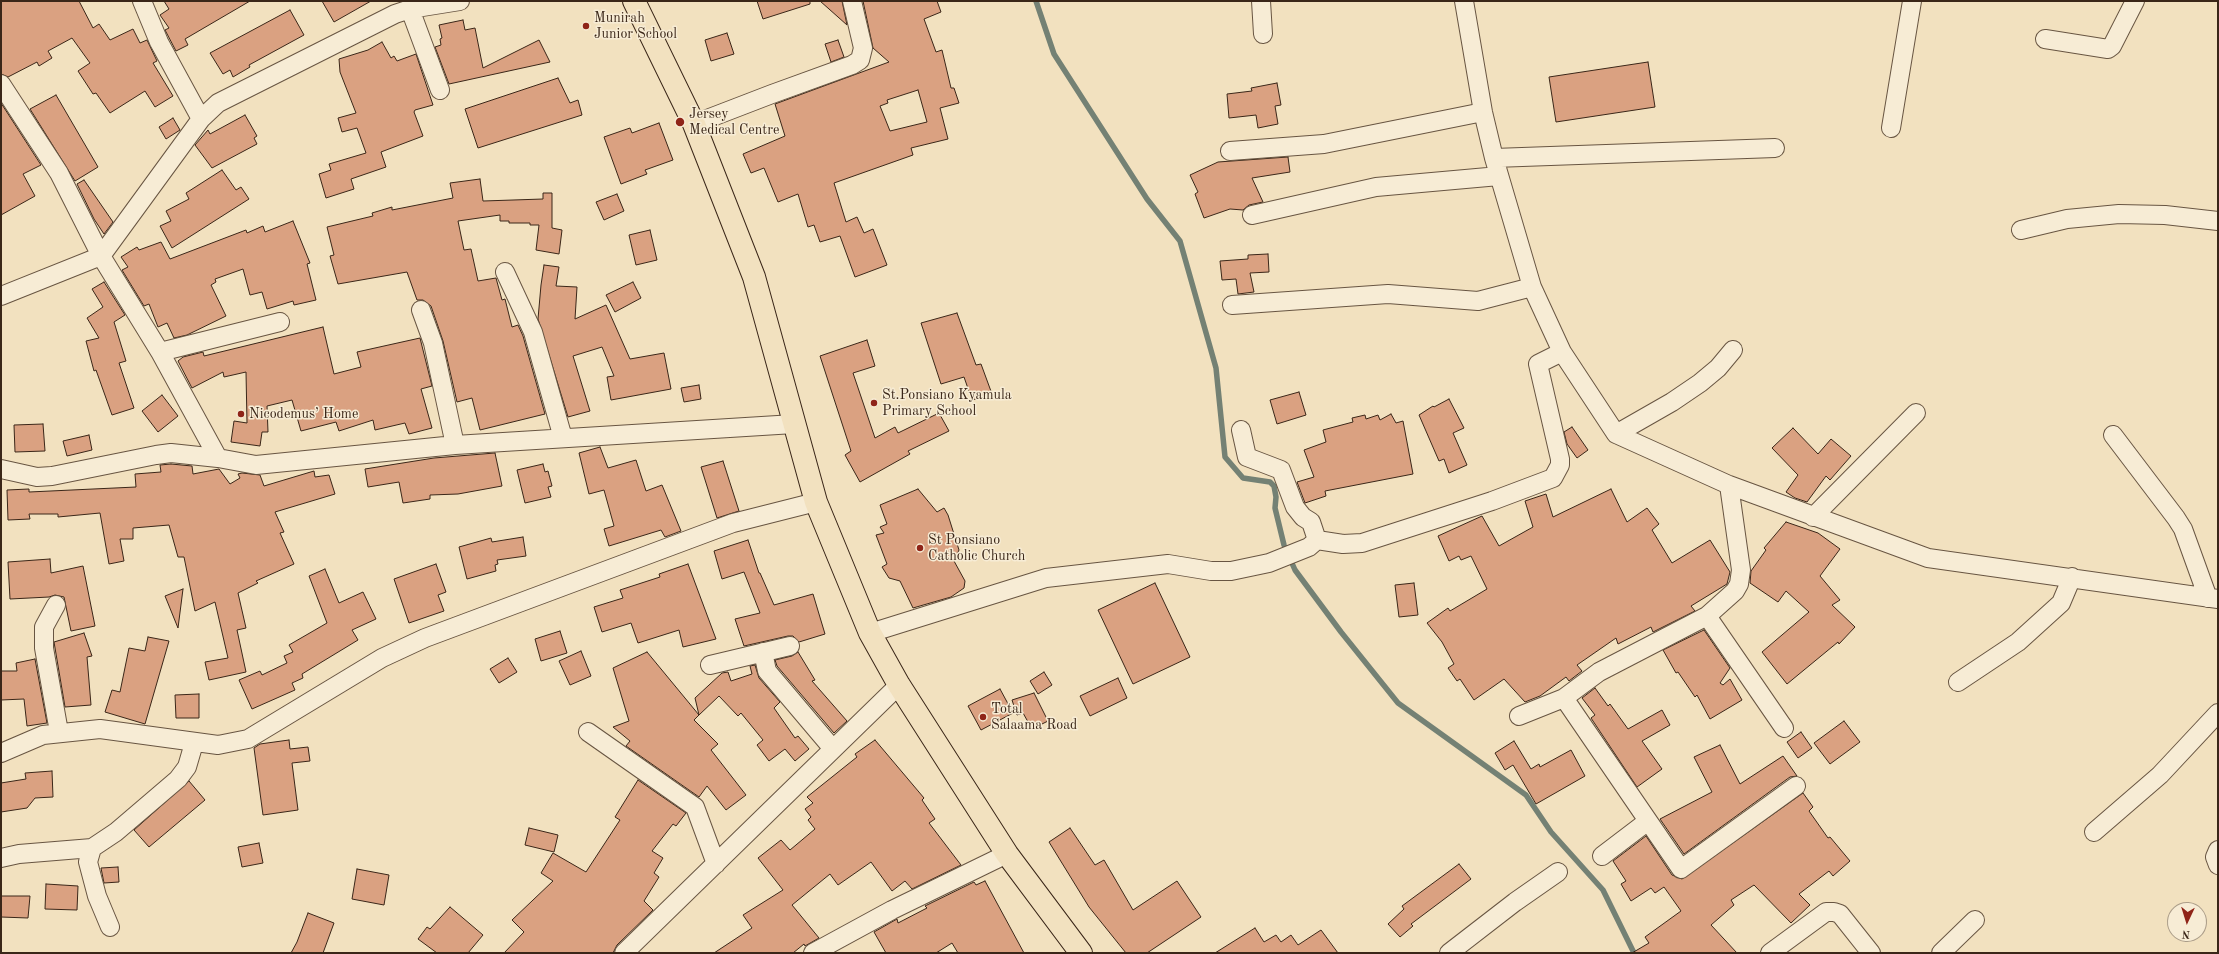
<!DOCTYPE html>
<html>
<head>
<meta charset="utf-8">
<style>
  body { margin:0 }
  #map { position:relative; width:2219px; height:954px; overflow:hidden; background:#f2e1bf; font-family:"Old Standard TT",serif }
  canvas { display:block }
  .frame { position:absolute; inset:0; border:2px solid #3a2618; pointer-events:none }
  .north { position:absolute; left:2167px; top:902px; width:40px; height:40px; box-sizing:border-box; background:#f7ecd5; border:1px solid #ab9d89; border-radius:50%; rotate:184deg; font-size:11px; font-weight:700; line-height:16px; text-align:center; color:#3a2618 }
  .north::after { content:''; display:block; margin:auto; width:14px; height:18px; background:#8f2418; clip-path:polygon(50% 0,100% 100%,50% 72%,0 100%) }
</style>
</head>
<body>
<div id="map">
<canvas width="2219" height="954"></canvas>
<div class="frame"></div>
<div class="north">N</div>
</div>
<script>
const ctx = document.querySelector('canvas').getContext('2d');
ctx.lineJoin = 'round';
const shape = rows => new Path2D(rows.map(r => 'M' + r).join(''));
function strokePath(path, color, width, dash) { ctx.strokeStyle = color; ctx.lineWidth = width; ctx.lineCap = dash ? 'butt' : 'round'; ctx.setLineDash(dash || []); ctx.stroke(path); }
function fill(path, color) { ctx.fillStyle = color; ctx.fill(path, 'evenodd'); }
function label(font, color, halo, rows, align = 'center') {
  ctx.font = font + ' "Old Standard TT",serif'; ctx.lineWidth = 3; ctx.setLineDash([]); ctx.textBaseline = 'middle'; ctx.strokeStyle = halo; ctx.fillStyle = color; for (const [text, x, y, turn = 0] of rows) {
    ctx.save(); ctx.translate(x, y); ctx.rotate((+turn || 0) * Math.PI / 180); ctx.textAlign = isNaN(turn) ? turn : align; if (halo) ctx.strokeText(text, 0, 0); ctx.fillText(text, 0, 0); ctx.restore();
  }
}
strokePath(shape([
  [1036,1,1054,54,1147,199,1180,241,1216,368,1225,457,1243,478,1270,482,1274,486,1276,497,1275,508,1284,545,1295,570,1341,632,1398,703,1526,795,1551,832,1603,890,1634,953]
]), '#748174', 5.5);
const building = shape([
  [1,1,79,1,93,28,99,24,110,40,133,29,140,43,147,40,157,61,153,63,173,96,155,107,145,91,110,113,96,93,93,94,78,71,90,63,72,38,48,51,52,58,39,66,37,62,8,77,1,74,1,1],
  [164,1,250,1,185,39,188,45,176,51,165,30,169,28,160,15,169,9,164,1],
  [322,1,371,1,334,22,322,1],
  [757,1,810,1,810,4,763,19,757,1],
  [820,1,842,1,847,25,820,1],
  [863,1,937,1,941,12,924,19,936,52,942,50,951,88,954,88,959,103,940,108,948,139,911,148,913,155,834,183,846,222,857,217,864,233,873,229,887,265,855,277,840,236,820,242,814,225,808,227,798,194,778,202,764,168,751,173,743,154,785,136,775,104,889,62,873,48,863,1],
  [918,90,927,122,890,131,880,106,888,103,887,100,918,90],
  [290,10,304,35,249,65,250,67,233,77,230,70,223,74,210,53,290,10],
  [463,20,465,30,475,28,483,68,539,40,550,62,449,84,435,47,441,45,440,39,442,38,439,25,463,20],
  [727,33,734,54,711,61,705,40,727,33],
  [838,40,844,57,831,62,825,44,838,40],
  [382,42,391,58,394,56,397,61,416,54,433,105,415,110,414,112,423,136,381,152,386,167,351,179,354,189,326,198,319,174,331,170,329,164,366,153,357,128,342,132,338,118,356,113,340,72,339,59,368,50,382,42],
  [1648,62,1655,107,1556,122,1549,77,1648,62],
  [558,78,570,103,578,100,582,115,478,148,465,109,558,78],
  [1277,83,1281,105,1275,106,1278,124,1258,128,1256,115,1229,118,1227,94,1252,91,1251,88,1277,83],
  [56,95,98,167,75,181,30,109,56,95],
  [1,103,41,165,23,174,35,196,1,215,1,103],
  [245,115,257,136,254,138,257,144,212,168,195,145,208,130,210,134,245,115],
  [173,118,180,130,166,139,159,127,173,118],
  [659,123,673,160,645,170,647,174,621,184,604,137,630,128,632,133,659,123],
  [1288,157,1290,172,1252,178,1263,202,1249,205,1243,210,1230,209,1204,218,1195,194,1198,192,1190,175,1218,162,1288,157],
  [222,170,236,190,241,187,249,199,172,248,160,226,171,221,166,211,189,199,186,193,222,170],
  [480,179,483,201,543,199,543,193,552,193,552,228,562,230,559,254,536,250,539,225,530,225,530,223,509,223,509,221,500,221,500,215,458,221,464,250,471,249,478,281,496,278,502,300,505,299,512,327,518,325,523,336,545,414,480,430,472,398,457,402,443,341,431,306,423,300,417,300,407,272,338,284,330,256,334,255,327,227,373,216,372,213,392,207,392,210,453,198,450,183,480,179],
  [84,180,113,222,104,234,94,219,77,184,84,180],
  [617,194,624,211,604,220,596,202,617,194],
  [293,221,310,263,307,264,316,300,294,305,293,301,267,309,262,292,250,295,243,269,215,279,216,282,211,285,226,316,187,335,174,338,167,323,158,327,149,304,144,306,122,270,128,267,121,257,137,247,139,250,161,242,170,259,246,230,247,233,263,226,265,232,293,221],
  [650,230,657,260,636,265,629,235,650,230],
  [1268,254,1269,272,1250,273,1254,292,1238,294,1236,279,1222,280,1220,261,1248,259,1248,255,1268,254],
  [544,265,559,267,556,286,577,287,575,319,606,305,630,359,664,353,671,389,611,400,607,377,614,376,602,347,573,356,590,411,568,417,538,319,541,285,544,265],
  [104,282,125,315,114,322,126,361,119,363,134,408,112,415,96,370,94,371,86,341,99,338,87,318,103,307,92,289,104,282],
  [633,282,641,298,615,312,606,295,633,282],
  [957,313,976,365,981,364,992,394,972,400,964,377,941,384,921,323,957,313],
  [323,327,334,374,361,367,357,352,420,338,432,386,421,389,432,428,409,434,405,423,375,430,373,420,339,431,336,422,301,431,292,400,267,406,268,432,262,432,260,446,231,442,234,421,247,423,246,372,224,377,223,372,192,388,178,361,183,357,203,352,204,356,323,327],
  [867,340,875,366,853,373,875,438,895,427,898,433,939,413,949,431,908,451,910,454,860,482,845,455,851,451,820,356,867,340],
  [699,385,701,399,684,402,681,388,699,385],
  [1299,392,1306,415,1277,424,1270,400,1299,392],
  [162,395,178,416,158,432,142,411,162,395],
  [1449,399,1464,428,1453,433,1467,465,1449,473,1444,459,1439,461,1419,415,1433,406,1434,407,1449,399],
  [1391,414,1396,423,1403,421,1413,474,1325,491,1326,496,1305,503,1297,482,1314,477,1304,450,1326,442,1323,430,1353,422,1352,418,1365,415,1366,419,1378,415,1380,420,1391,414],
  [43,424,45,451,15,452,14,425,43,424],
  [1572,427,1588,450,1577,458,1567,444,1564,432,1572,427],
  [1793,428,1818,454,1831,439,1851,456,1830,480,1826,476,1807,502,1795,498,1786,492,1798,475,1772,448,1793,428],
  [89,435,92,450,67,456,63,441,89,435],
  [600,447,608,468,636,460,646,491,662,485,681,531,665,537,661,530,609,546,604,529,614,526,604,490,589,494,579,453,600,447],
  [495,453,502,486,458,494,430,495,430,499,403,503,399,482,368,487,365,469,434,458,495,453],
  [723,461,739,511,717,518,701,467,723,461],
  [171,464,192,466,193,474,219,469,230,484,240,478,238,474,242,473,260,475,264,486,314,471,315,477,329,475,335,494,275,512,284,532,280,533,294,564,256,581,258,583,238,593,246,628,237,630,246,672,209,680,205,662,228,658,215,602,195,611,184,557,178,557,169,525,133,528,133,539,120,539,124,561,109,564,100,513,58,517,58,514,29,514,30,519,8,520,7,490,29,489,29,492,136,487,135,474,161,472,160,465,171,464],
  [543,464,545,472,548,471,552,486,548,487,551,497,525,503,517,470,543,464],
  [918,489,937,512,944,508,948,515,959,550,954,561,965,581,964,588,951,597,913,608,900,581,889,578,882,567,887,564,876,535,884,533,880,527,887,524,880,505,918,489],
  [1611,489,1627,522,1647,508,1659,524,1652,530,1672,563,1710,540,1730,572,1727,584,1691,606,1695,611,1653,632,1651,627,1618,644,1616,638,1577,665,1582,671,1569,681,1566,677,1540,696,1525,702,1504,679,1474,700,1460,679,1457,681,1448,668,1454,664,1442,642,1427,623,1448,608,1450,611,1487,589,1471,556,1461,560,1459,556,1449,561,1438,536,1482,516,1499,546,1533,527,1525,501,1546,494,1553,517,1611,489],
  [1786,522,1818,533,1840,549,1820,576,1840,600,1832,605,1855,627,1839,644,1838,642,1787,684,1762,652,1809,612,1786,591,1778,602,1750,583,1751,571,1766,550,1764,548,1786,522],
  [523,537,526,556,497,560,498,564,495,565,496,571,467,579,459,547,491,538,492,542,523,537],
  [748,540,759,573,760,573,774,605,813,594,825,634,799,642,793,636,788,636,744,646,735,619,760,613,744,572,722,579,714,551,748,540],
  [50,559,51,573,83,566,95,626,71,631,64,597,55,595,49,597,10,599,8,562,50,559],
  [436,564,446,592,438,595,444,611,409,623,394,579,436,564],
  [688,564,716,639,683,647,679,630,638,643,631,623,602,632,594,607,623,598,620,590,660,577,659,574,688,564],
  [325,569,339,603,363,592,376,619,352,630,358,640,302,674,303,678,292,683,295,690,252,709,239,680,260,671,262,675,287,663,284,656,293,652,289,645,327,623,309,576,325,569],
  [1155,583,1190,657,1133,684,1098,610,1155,583],
  [1414,583,1418,615,1399,617,1395,585,1414,583],
  [183,589,178,628,165,596,183,589],
  [1704,630,1730,668,1720,683,1723,685,1730,679,1742,700,1710,719,1697,695,1695,697,1678,672,1676,673,1663,650,1704,630],
  [560,631,567,653,541,661,535,639,560,631],
  [84,633,92,656,87,657,91,705,65,707,54,642,84,633],
  [148,637,169,641,145,724,105,712,112,690,120,692,129,648,145,651,148,637],
  [581,651,591,676,570,685,559,661,581,651],
  [647,652,699,715,694,720,718,744,711,750,746,795,726,810,707,786,699,797,626,746,630,741,613,727,629,721,613,668,647,652],
  [798,652,815,680,812,681,847,721,834,733,777,666,775,660,792,656,798,652],
  [508,658,517,672,499,683,490,669,508,658],
  [35,659,47,723,27,726,24,699,1,700,1,671,17,671,16,663,35,659],
  [755,665,759,678,780,702,774,708,795,738,798,736,809,749,795,761,785,749,769,761,757,745,763,740,741,713,738,716,719,696,699,715,695,698,722,673,728,672,731,681,752,674,750,666,755,665],
  [1044,672,1052,685,1038,694,1030,681,1044,672],
  [1118,678,1127,698,1090,716,1080,696,1118,678],
  [1595,688,1608,706,1610,704,1628,729,1662,710,1670,725,1642,741,1662,769,1637,787,1591,718,1595,715,1582,698,1595,688],
  [1000,689,1013,713,981,730,968,706,1000,689],
  [1034,693,1048,721,1032,729,1023,713,1017,715,1012,700,1034,693],
  [199,694,199,718,176,718,175,695,199,694],
  [1844,721,1860,742,1830,764,1814,743,1844,721],
  [1801,732,1812,748,1798,758,1787,742,1801,732],
  [289,740,290,749,308,747,310,761,292,763,298,810,263,815,254,748,260,744,289,740],
  [875,740,924,798,922,800,935,819,929,823,961,865,912,889,905,881,892,891,871,862,838,885,830,874,792,905,819,938,805,946,804,944,793,953,714,953,752,928,743,915,783,890,758,858,781,840,790,850,815,829,808,820,811,817,805,809,813,803,807,797,857,757,855,754,875,740],
  [1514,741,1531,769,1539,764,1540,767,1571,750,1585,776,1536,804,1513,765,1505,770,1495,753,1514,741],
  [1720,745,1740,784,1783,756,1797,776,1790,777,1684,854,1660,819,1712,792,1694,757,1720,745],
  [52,771,53,797,35,798,27,808,1,812,1,783,26,779,25,773,52,771],
  [638,780,686,813,676,826,673,824,652,851,663,858,654,873,659,877,644,901,653,910,617,945,613,953,504,953,524,932,512,920,553,881,541,873,553,853,586,872,620,820,615,817,638,780],
  [189,781,205,800,149,847,134,830,189,781],
  [1803,793,1813,807,1809,811,1828,838,1830,837,1850,861,1833,876,1829,871,1799,894,1810,905,1791,923,1754,885,1731,900,1734,905,1711,925,1737,953,1632,953,1649,943,1645,937,1681,911,1664,887,1655,893,1651,888,1631,901,1621,884,1626,881,1613,861,1646,836,1672,875,1682,879,1803,793],
  [529,828,558,835,554,852,525,845,529,828],
  [1070,828,1095,865,1104,860,1133,910,1177,881,1201,917,1147,953,1126,953,1089,907,1049,842,1070,828],
  [259,843,263,863,242,867,238,847,259,843],
  [1459,864,1471,879,1411,924,1413,926,1400,937,1388,924,1404,909,1402,906,1459,864],
  [118,867,119,882,104,883,101,868,118,867],
  [357,869,389,875,384,905,352,899,357,869],
  [985,881,1024,953,958,953,952,943,936,953,886,953,874,932,897,919,898,923,927,908,925,906,974,882,976,885,985,881],
  [46,884,78,886,77,910,45,909,46,884],
  [1,896,30,896,28,918,1,917,1,896],
  [450,907,483,935,468,953,437,953,418,939,427,927,430,929,450,907],
  [308,913,334,923,323,953,291,953,297,942,308,913],
  [1255,928,1264,942,1276,935,1281,942,1291,935,1298,945,1321,930,1338,953,1215,953,1255,928]
]);
fill(building, '#daa181');
strokePath(building, '#3a2618', 1);
const minor = shape([
  [142,1,159,42,201,119],
  [1261,1,1263,34],
  [1464,1,1483,112,1494,158,1532,287,1562,352,1616,434,1729,485,1928,558,2218,599],
  [410,9,440,90],
  [2045,39,2108,49,2112,46,2135,1],
  [1,84,59,173,101,256,160,352,218,458,256,465,455,445,794,424],
  [694,124,772,94,852,65,860,60,863,48,852,1],
  [1891,128,1912,1],
  [1230,151,1324,144,1483,112],
  [1494,158,1775,148],
  [1252,215,1376,187,1499,176],
  [2021,230,2067,219,2119,214,2165,215,2218,221],
  [505,272,533,332,563,438],
  [1,296,101,256,201,119,218,103,395,14,410,9,460,1],
  [1232,305,1388,294,1478,301,1532,287],
  [421,310,433,343,455,445],
  [160,352,280,322],
  [1241,430,1247,457,1281,470,1295,507,1303,517,1311,522,1317,540],
  [1616,434,1672,402,1700,383,1718,368,1733,350],
  [2113,435,2176,518,2183,529,2208,598],
  [1,469,37,477,52,476,156,455,171,453,218,458],
  [1813,517,1916,413],
  [56,605,44,627,44,648,59,732],
  [1707,616,1784,728],
  [870,633,1046,578,1168,564,1211,571,1231,571,1269,563,1309,547,1317,540,1343,544,1362,543,1492,501,1553,478,1560,465,1560,459,1538,364,1562,352],
  [763,652,767,671,833,749],
  [710,665,790,646],
  [1958,682,2018,642,2061,603,2072,577],
  [1564,698,1681,869,1796,786],
  [1519,716,1564,698,1599,672,1707,616,1735,591,1739,584,1741,570,1729,485],
  [588,732,695,807,716,864],
  [1,753,43,735,100,729,218,745,248,739,382,658,425,638,733,523,816,502],
  [2094,832,2160,775,2218,713],
  [92,848,88,862,97,896,110,927],
  [2218,850,2215,857,2218,865],
  [1602,856,1648,821],
  [1,858,19,854,92,848,116,832,178,779,187,767,194,743],
  [624,953,899,685],
  [813,953,892,910,1007,854],
  [1449,953,1515,902,1558,872],
  [1770,953,1826,912,1834,912,1840,914,1871,953],
  [1941,953,1975,920]
]);
const major = shape([
  [634,1,694,124,754,277,816,502,870,633,899,685,1007,854,1081,953]
]);
strokePath(minor, '#685542', 20);
strokePath(major, '#3a2618', 24);
strokePath(minor, '#f7ecd5', 18);
strokePath(major, '#f2e1bf', 22);
for (const [x, y, r, color] of [
  [586,26,4,"#8f2418"],
  [680,122,5,"#8f2418"],
  [874,403,4,"#8f2418"],
  [241,414,4,"#8f2418"],
  [920,548,4,"#8f2418"],
  [983,717,4,"#8f2418"]
]) { const dot = new Path2D(); dot.arc(x, y, r, 0, 2 * Math.PI); ctx.fillStyle = color; ctx.fill(dot); strokePath(dot, '#f7ecd5', 1.5); }
label('14px', '#3a2618', '#f7ecd5', [
  ["Munirah",594,18],
  ["Junior School",594,34],
  ["Jersey",689,114],
  ["Medical Centre",689,130],
  ["St.Ponsiano Kyamula",882,395],
  ["Primary School",882,411],
  ["Nicodemus’ Home",249,414],
  ["St Ponsiano",928,540],
  ["Catholic Church",928,556],
  ["Total",991,709],
  ["Salaama Road",991,725]
], 'left');
</script>
</body>
</html>
